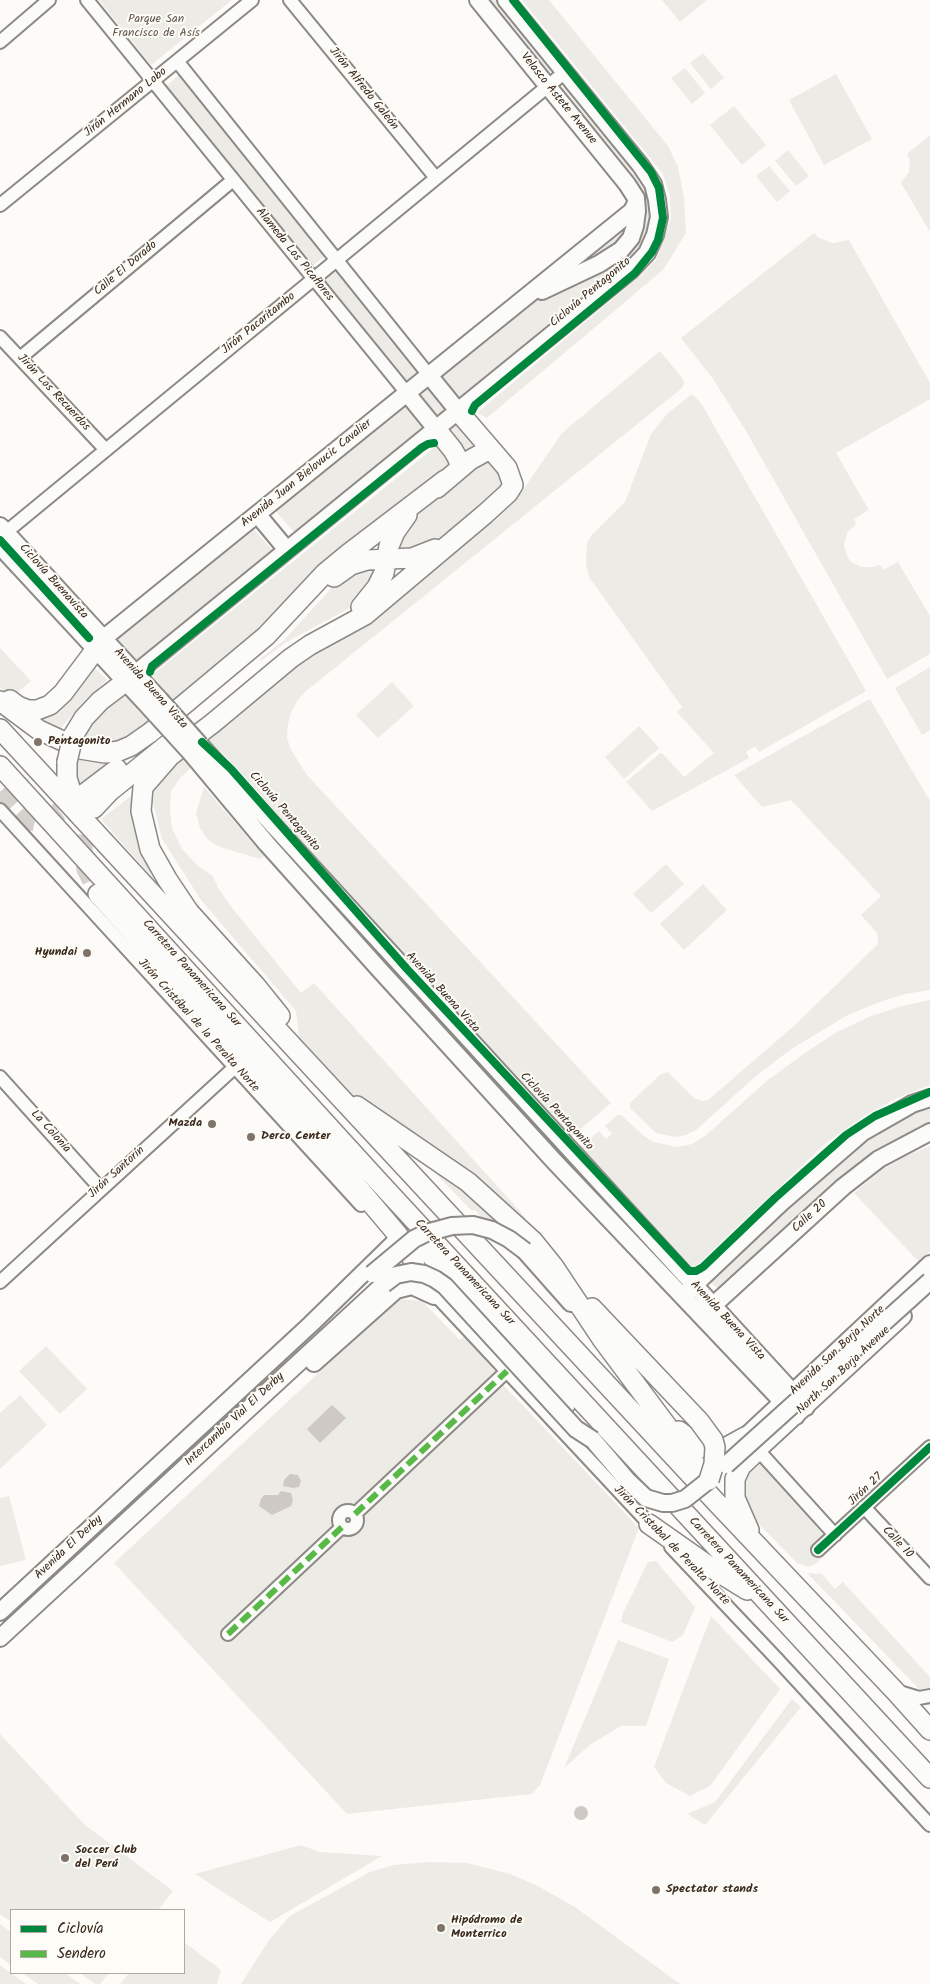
<!DOCTYPE html>
<html>
<head>
<meta charset="utf-8">
<style>
  body { margin:0 }
  #map { position:relative; width:930px; height:1984px; overflow:hidden; background:#fcfbf8; font-family:Kalam,sans-serif }
  canvas { display:block }
  .legend { position:absolute; left:10px; top:1909px; width:175px; height:65px; box-sizing:border-box; background:#fdfcf7; border:1px solid #afa8a0; margin:0; padding:6px 9px; list-style:none; font-size:15px; color:#3b2a1e }
  .legend li { display:flex; align-items:center; gap:10px; height:25px }
  .legend b { width:25px; border:1px solid #afa8a0 }
</style>
</head>
<body>
<div id="map">
<canvas width="930" height="1984"></canvas>
<ul class="legend">
<li><b style="height:6px;background:#00873e"></b>Ciclovía</li>
<li><b style="height:6px;background:#58b947"></b>Sendero</li>
</ul>
</div>
<script>
const ctx = document.querySelector('canvas').getContext('2d');
ctx.lineJoin = 'round';
function fill(path, color) { ctx.fillStyle = color; ctx.fill(path, 'evenodd'); }
const shape = rows => new Path2D(rows.map(r => 'M' + r).join(''));
function strokePath(path, color, width, dash) { ctx.strokeStyle = color; ctx.lineWidth = width; ctx.lineCap = dash ? 'butt' : 'round'; ctx.setLineDash(dash || []); ctx.stroke(path); }
function label(font, color, halo, rows, align = 'center') {
  ctx.font = font + ' Kalam,sans-serif'; ctx.lineWidth = 4; ctx.setLineDash([]); ctx.textBaseline = 'middle'; ctx.strokeStyle = halo; ctx.fillStyle = color; for (const [text, x, y, turn = 0] of rows) {
    ctx.save(); ctx.translate(x, y); ctx.rotate((+turn || 0) * Math.PI / 180); ctx.textAlign = isNaN(turn) ? turn : align; if (halo) ctx.strokeText(text, 0, 0); ctx.fillText(text, 0, 0); ctx.restore();
  }
}
fill(shape([
  [836,74,872,139,824,165,789,100]
]), '#eeebe7');
fill(shape([
  [99,0,232,0,151,65],
  [484,0,502,0,556,67,545,76],
  [522,0,549,0,668,146,678,167,684,197,686,233,663,270,487,418,477,413,640,276,656,260,671,218,670,196,663,174],
  [662,0,707,0,680,22],
  [703,53,724,78,711,89,690,63],
  [685,68,705,93,692,104,671,78],
  [180,74,326,255,311,267,165,87],
  [570,83,650,190,652,223,637,258,460,403,436,374,530,304,609,265,642,212,558,92],
  [734,106,766,145,742,165,710,125],
  [930,135,930,232,901,183,909,172,910,159,907,154],
  [788,150,809,176,796,186,775,161],
  [769,166,790,191,777,202,756,176],
  [633,215,622,243,556,278],
  [814,233,819,238,833,243,849,240,930,383,930,399,836,453,869,510,854,519,856,524,847,533,844,545,847,556,850,561,861,567,873,567,880,565,883,570,898,562,930,616,930,654,887,679,746,431,713,379,681,338],
  [338,268,421,371,406,383,323,281],
  [660,351,683,379,684,384,682,388,305,692,297,701,291,713,288,724,287,738,291,750,307,775,611,1103,571,1137,418,973,234,765,205,736,300,658,462,544,511,504,525,487,562,433],
  [425,386,434,388,446,404,446,412,439,419,431,417,417,392],
  [692,394,701,403,866,691,759,752,755,746,746,752,749,758,652,811,626,782,660,753,663,754,684,777,714,753,677,712,682,707,589,577,586,564,587,543,591,536,625,502,651,434,667,414],
  [404,401,427,426,297,536,273,508],
  [459,420,477,441,475,449,461,454,444,432,447,427],
  [440,443,456,463,177,701,173,699,152,675],
  [486,459,491,462,503,476,504,487,467,520,423,549,404,555,394,546,404,526,457,476],
  [251,526,275,553,136,666,111,640],
  [379,565,358,601,346,610,285,643,261,661,260,659,284,640,337,582,348,573],
  [0,648,31,681,12,697,0,688],
  [90,663,107,680,85,700,56,734,30,719],
  [930,667,930,730,922,735,895,688],
  [392,682,414,706,378,738,356,715],
  [126,686,156,718,132,738,104,747,78,743,96,712],
  [870,699,930,801,930,990,905,994,877,1003,846,1016,790,1050,756,1076,696,1130,686,1135,675,1137,656,1133,630,1108,630,1103,661,1074,668,1072,694,1098,702,1101,708,1100,794,1026,878,944,877,933,861,915,881,896,791,800,762,807,734,775],
  [639,726,659,748,624,779,605,757],
  [128,752,80,789,77,785,75,754],
  [183,759,191,768,180,778,171,791,170,810,172,828,182,849,198,866,213,876,218,888,233,909,301,993,314,983,526,1218,522,1221,350,1097,299,1039,296,1011,201,900,162,839,153,803,155,783,168,767],
  [204,787,264,856,260,859,220,847,208,840,200,828,196,813],
  [135,793,132,815,142,849,156,876,158,884,101,819],
  [666,864,684,884,651,913,633,894],
  [703,884,727,910,684,950,660,924],
  [930,1000,930,1085,897,1098,866,1115,826,1143,695,1267,688,1266,580,1147,599,1131,606,1139,612,1134,605,1126,617,1115,621,1115,644,1136,654,1142,677,1147,692,1144,705,1136,768,1080,805,1053,837,1032,871,1016,902,1006],
  [930,1104,930,1124,877,1151,722,1292,710,1282,782,1210,864,1138],
  [930,1146,930,1251,920,1263,854,1193,882,1170,906,1156],
  [444,1169,516,1234,496,1222,481,1218,476,1211,471,1210,437,1175],
  [398,1299,422,1301,460,1340,465,1336,495,1372,493,1374,639,1528,540,1785,532,1794,347,1814,114,1563],
  [46,1346,87,1389,60,1414,19,1371],
  [20,1395,47,1425,0,1469,0,1413],
  [762,1460,826,1538,817,1547,825,1556,815,1564,808,1567,797,1563,756,1521,742,1502,744,1470],
  [9,1496,26,1560,0,1566,0,1498],
  [656,1561,695,1607,683,1635,672,1642,621,1622,623,1613,648,1562],
  [807,1573,822,1574,835,1589,843,1582,930,1677,930,1689,927,1692,922,1692],
  [711,1616,780,1689,710,1786,690,1796,666,1783,654,1767],
  [618,1640,669,1659,646,1726,621,1726,591,1744,564,1768],
  [792,1699,801,1707,705,1825,687,1814,715,1802],
  [0,1734,85,1825,173,1891,158,1910,11,1910,11,1922,0,1914],
  [301,1845,320,1852,382,1856,270,1922,195,1874],
  [429,1862,467,1863,510,1874,538,1886,575,1907,680,1984,241,1984,269,1940,290,1916,370,1872,393,1865],
  [0,1924,11,1932,11,1965,0,1957],
  [184,1942,221,1970,217,1984,120,1984,129,1973,184,1973],
  [0,1965,26,1984,0,1984],
  [22,1973,65,1973,80,1984,38,1984],
  [80,1973,109,1973,100,1984,95,1984]
]), '#edebe6');
fill(shape([
  [332,1405,346,1418,320,1443,307,1429],
  [290,1474,298,1475,301,1481,299,1487,293,1488,283,1486,284,1480],
  [281,1491,291,1493,293,1500,291,1506,272,1515,259,1506,261,1499,264,1495,278,1495],
  '574 1813a7 7 0 1 1 14 0a7 7 0 1 1-14 0Z'
]), '#cec9c4');
strokePath(shape([
  [0,792,27,820,35,822,46,821,83,795],
  [93,809,85,824,83,849,86,869,98,894]
]), '#d5d1cc', 19, [19, 9]);
const minor = shape([
  [87,0,406,392],
  [290,0,436,178],
  [0,42,49,0],
  [177,61,428,374],
  [0,205,252,0],
  [0,337,106,450],
  [20,358,233,180],
  [0,537,565,72],
  [0,810,361,1205],
  [0,1077,100,1188],
  [0,1282,235,1067],
  [429,1288,654,1529],
  [758,1450,835,1535],
  [864,1507,930,1578],
  '339 1520a9 9 0 1 1 18 0a9 9 0 1 1-18 0Z',
  [355,1514,507,1371],
  [671,1547,776,1658,930,1825],
  [818,1550,930,1447],
  [228,1634,342,1527],
  [896,1691,919,1698,930,1696]
]);
const major = shape([
  [478,0,627,184,636,198,637,211,635,226,631,238,621,250,599,264,542,291],
  [428,374,458,411],
  [406,392,436,429],
  [258,515,287,550],
  [0,526,160,700],
  [0,546,151,709],
  [96,649,104,638,632,211,636,203,636,198],
  [125,682,631,270,647,253,655,235,659,217,657,200,653,184,641,166,506,0],
  [200,745,806,1407],
  [191,753,267,844,378,968,554,1161,796,1416],
  [525,1251,571,1303],
  [687,1292,781,1203,863,1132,912,1104,930,1098],
  [707,1311,843,1187,879,1159,930,1132],
  [314,1363,396,1290,412,1286,434,1296],
  [745,1437,930,1264],
  [593,1440,627,1480],
  [758,1450,903,1316],
  [0,1612,311,1324,395,1242],
  [0,1638,384,1284]
]);
const highway = shape([
  [436,429,453,450,458,459,460,467],
  [437,488,470,460,490,449],
  [334,577,351,565,367,560,412,558,435,549],
  [361,607,377,587,384,573,389,546,395,532,407,515],
  [10,700,18,706,28,710,37,710,50,705,63,693,96,649],
  [0,701,39,730,80,749,105,753,119,751,131,746,151,732,266,636,325,573,348,554,445,480],
  [0,729,297,1051,717,1503,895,1691,930,1730],
  [73,736,84,718,100,701,125,682],
  [67,762,67,778,70,788,79,806],
  [0,766,379,1182,930,1778],
  [84,794,117,769],
  [94,808,110,791,172,741],
  [98,894,317,1139,398,1235,408,1249,415,1265],
  [280,1016,255,985,189,912,167,879,150,849,141,811,143,787,170,756,213,723,291,658,310,645,365,615,485,514,508,493,513,485,507,468,458,411],
  [357,1106,468,1182,533,1241,554,1267,602,1339,699,1469],
  [420,1243,565,1405],
  [592,1308,699,1421],
  [679,1431,699,1446,712,1450,725,1448,745,1437],
  [649,1524,713,1569,747,1590],
  [749,1530,735,1498,735,1479,741,1466,758,1450]
]);
strokePath(minor, '#8d8985', 16);
strokePath(major, '#8d8985', 20);
strokePath(highway, '#8d8985', 22);
strokePath(minor, '#fbfbf9', 12);
strokePath(major, '#fbfbf9', 16);
strokePath(highway, '#fbfbf9', 19);
const majorBridge = shape([
  [160,700,200,745],
  [151,709,191,753],
  [372,1274,414,1239,426,1233,452,1226,473,1225,492,1230,509,1239,525,1251],
  [384,1284,396,1275,411,1272,424,1274,435,1279,445,1286,576,1429,593,1440],
  [726,1465,930,1281],
  [627,1480,646,1498,663,1503,672,1503,685,1499,709,1480]
]);
const highwayBridge = shape([
  [67,762,73,736],
  [699,1421,713,1440,715,1447,714,1464,709,1480]
]);
strokePath(majorBridge, '#8d8985', 20, []);
strokePath(highwayBridge, '#8d8985', 22, []);
strokePath(majorBridge, '#fbfbf9', 16);
strokePath(highwayBridge, '#fbfbf9', 19);
strokePath(shape([
  [355,1514,507,1371],
  [228,1634,342,1527]
]), '#58b947', 6, [12, 6]);
strokePath(shape([
  [472,411,475,405,635,273,652,252,658,240,663,218,659,188,651,172,513,0],
  [0,540,89,638],
  [150,672,152,666,290,554,421,448,428,444,434,443],
  [202,742,231,769,407,969,689,1271,696,1271,703,1267,775,1198,846,1135,875,1116,930,1092],
  [818,1550,930,1447]
]), '#00873e', 8);
for (const [x, y, r, color] of [
  [38,742,5,"#7f736a"],
  [87,953,5,"#7f736a"],
  [212,1124,5,"#7f736a"],
  [251,1137,5,"#7f736a"],
  [65,1858,5,"#7f736a"],
  [656,1890,5,"#7f736a"],
  [441,1928,5,"#7f736a"]
]) { const dot = new Path2D(); dot.arc(x, y, r, 0, 2 * Math.PI); ctx.fillStyle = color; ctx.fill(dot); strokePath(dot, '#fdfcf7', 2); }
label('12px', '#64574c', '#fdfcf7', [
  ["Parque San",156,20],
  ["Francisco de Asís",156,34]
]);
label('12px', '#3b2a1e', '#fdfcf7', [
  ["Jirón Alfredo Galeón",363,89,51],
  ["Velasco Astete Avenue",558,99,51],
  ["Jirón Hermano Lobo",126,103,-39],
  ["Alameda Los Picaflores",294,255,51],
  ["Calle El Dorado",126,269,-40],
  ["Ciclovía Pentagonito",591,293,-40],
  ["Jirón Pacaritambo",259,324,-39],
  ["Jirón Los Recuerdos",53,393,47],
  ["Avenida Juan Bielovucic Cavalier",307,474,-39],
  ["Ciclovía Buenavista",53,582,48],
  ["Avenida Buena Vista",150,689,48],
  ["Ciclovía Pentagonito",284,812,49],
  ["Carretera Panamericana Sur",191,974,48],
  ["Avenida Buena Vista",442,993,48],
  ["Jirón Cristóbal de la Peralta Norte",198,1026,48],
  ["Ciclovía Pentagonito",556,1112,47],
  ["La Colonia",50,1132,48],
  ["Jirón Santorín",117,1173,-42],
  ["Calle 20",810,1217,-42],
  ["Carretera Panamericana Sur",464,1273,47],
  ["Avenida Buena Vista",727,1321,47],
  ["Avenida San Borja Norte",838,1351,-43],
  ["North San Borja Avenue",844,1371,-43],
  ["Intercambio Vial El Derby",235,1420,-43],
  ["Jirón 27",866,1490,-43],
  ["Calle 10",897,1543,47],
  ["Jirón Cristobal de Peralta Norte",671,1546,46],
  ["Avenida El Derby",69,1548,-43],
  ["Carretera Panamericana Sur",738,1571,47]
]);
label('bold 12px', '#3b2a1e', '#fdfcf7', [
  ["Pentagonito",48,742],
  ["Hyundai",77,953,"right"],
  ["Mazda",202,1124,"right"],
  ["Derco Center",261,1137],
  ["Soccer Club",75,1851],
  ["del Perú",75,1865],
  ["Spectator stands",666,1890],
  ["Hipódromo de",451,1921],
  ["Monterrico",451,1935]
], 'left');
</script>
</body>
</html>
